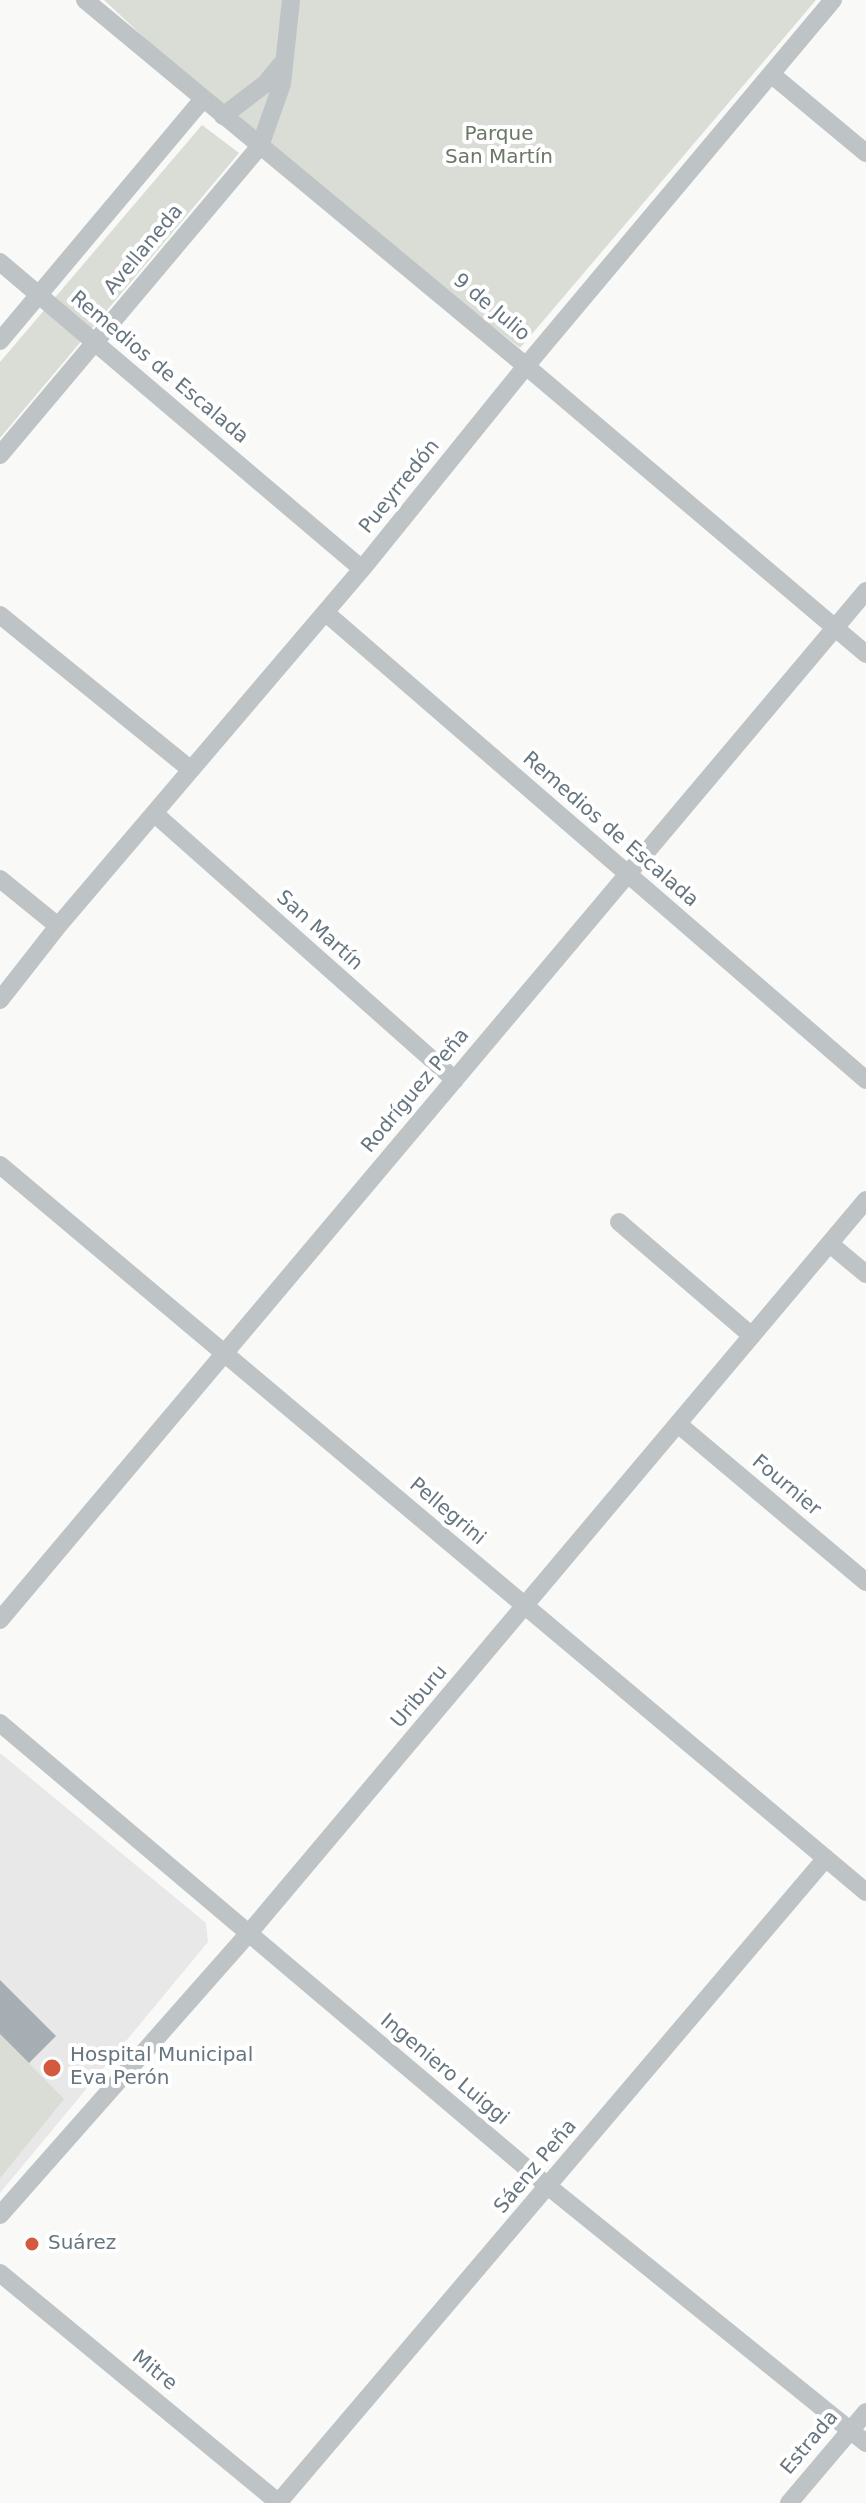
<!DOCTYPE html>
<html>
<head>
<meta charset="utf-8">
<style>
  body { margin:0 }
  canvas { display:block; background:#f9f9f7 }
</style>
</head>
<body>
<canvas width="866" height="2503"></canvas>
<script>
const ctx = document.querySelector('canvas').getContext('2d');
ctx.lineJoin = 'round';
function fill(path, color) { ctx.fillStyle = color; ctx.fill(path, 'evenodd'); }
const shape = rows => new Path2D(rows.map(r => 'M' + r).join(''));
function strokePath(path, color, width, dash) { ctx.strokeStyle = color; ctx.lineWidth = width; ctx.lineCap = dash ? 'butt' : 'round'; ctx.setLineDash(dash || []); ctx.stroke(path); }
function label(font, color, halo, rows, align = 'center') {
  ctx.font = font + ' "DejaVu Sans",sans-serif'; ctx.lineWidth = 8; ctx.setLineDash([]); ctx.textBaseline = 'middle'; ctx.strokeStyle = halo; ctx.fillStyle = color; for (const [text, x, y, turn = 0] of rows) {
    ctx.save(); ctx.translate(x, y); ctx.rotate((+turn || 0) * Math.PI / 180); ctx.textAlign = isNaN(turn) ? turn : align; if (halo) ctx.strokeText(text, 0, 0); ctx.fillText(text, 0, 0); ctx.restore();
  }
}
fill(shape([
  [0,1753,206,1923,208,1942,0,2193]
]), '#e7e8e7');
fill(shape([
  [104,0,816,0,520,348,260,146],
  [202,125,239,153,0,438,0,362],
  [0,2034,64,2099,0,2178]
]), '#d9ddd6');
fill(shape([
  [0,1980,56,2036,29,2063,0,2034]
]), '#a6aeb3');
strokePath(shape([
  [85,0,526,366,866,654],
  [771,74,866,153],
  [223,116,265,84,284,61],
  [0,262,362,569],
  [0,341,203,99],
  [0,455,260,146,282,84,291,0],
  [326,613,866,1080],
  [0,615,190,769],
  [155,814,455,1080],
  [0,879,58,926],
  [0,1000,58,926,362,569,526,366,833,0],
  [0,1165,866,1892],
  [619,1222,752,1336],
  [830,1244,866,1274],
  [678,1424,866,1582],
  [0,1620,866,591],
  [0,1723,549,2187,866,2443],
  [0,2215,249,1933,866,1200],
  [0,2273,279,2503],
  [278,2503,826,1858],
  [789,2503,866,2412]
]), '#bec3c6', 18);
for (const [x, y, r, color] of [
  [52,2068,10,"#d25a3d"],
  [32,2244,8,"#d25a3d"]
]) { const dot = new Path2D(); dot.arc(x, y, r, 0, 2 * Math.PI); ctx.fillStyle = color; ctx.fill(dot); strokePath(dot, '#fff', 3); }
label('20px', '#697765', '#fff', [
  ["Parque",499,135],
  ["San Martín",499,158]
]);
label('20px', '#66757f', '#fff', [
  ["Avellaneda",144,250,-50],
  ["9 de Julio",491,308,40],
  ["Remedios de Escalada",159,368,40],
  ["Pueyrredón",400,487,-51],
  ["Remedios de Escalada",610,830,41],
  ["San Martín",319,931,42],
  ["Rodríguez Peña",416,1091,-50],
  ["Fournier",786,1486,40],
  ["Pellegrini",447,1512,40],
  ["Uriburu",420,1697,-50],
  ["Ingeniero Luiggi",444,2070,40],
  ["Sáenz Peña",536,2167,-50],
  ["Mitre",154,2371,39],
  ["Estrada",810,2443,-50]
]);
label('20px', '#66757f', '#fff', [
  ["Hospital Municipal",70,2056],
  ["Eva Perón",70,2079],
  ["Suárez",48,2244]
], 'left');
</script>
</body>
</html>
